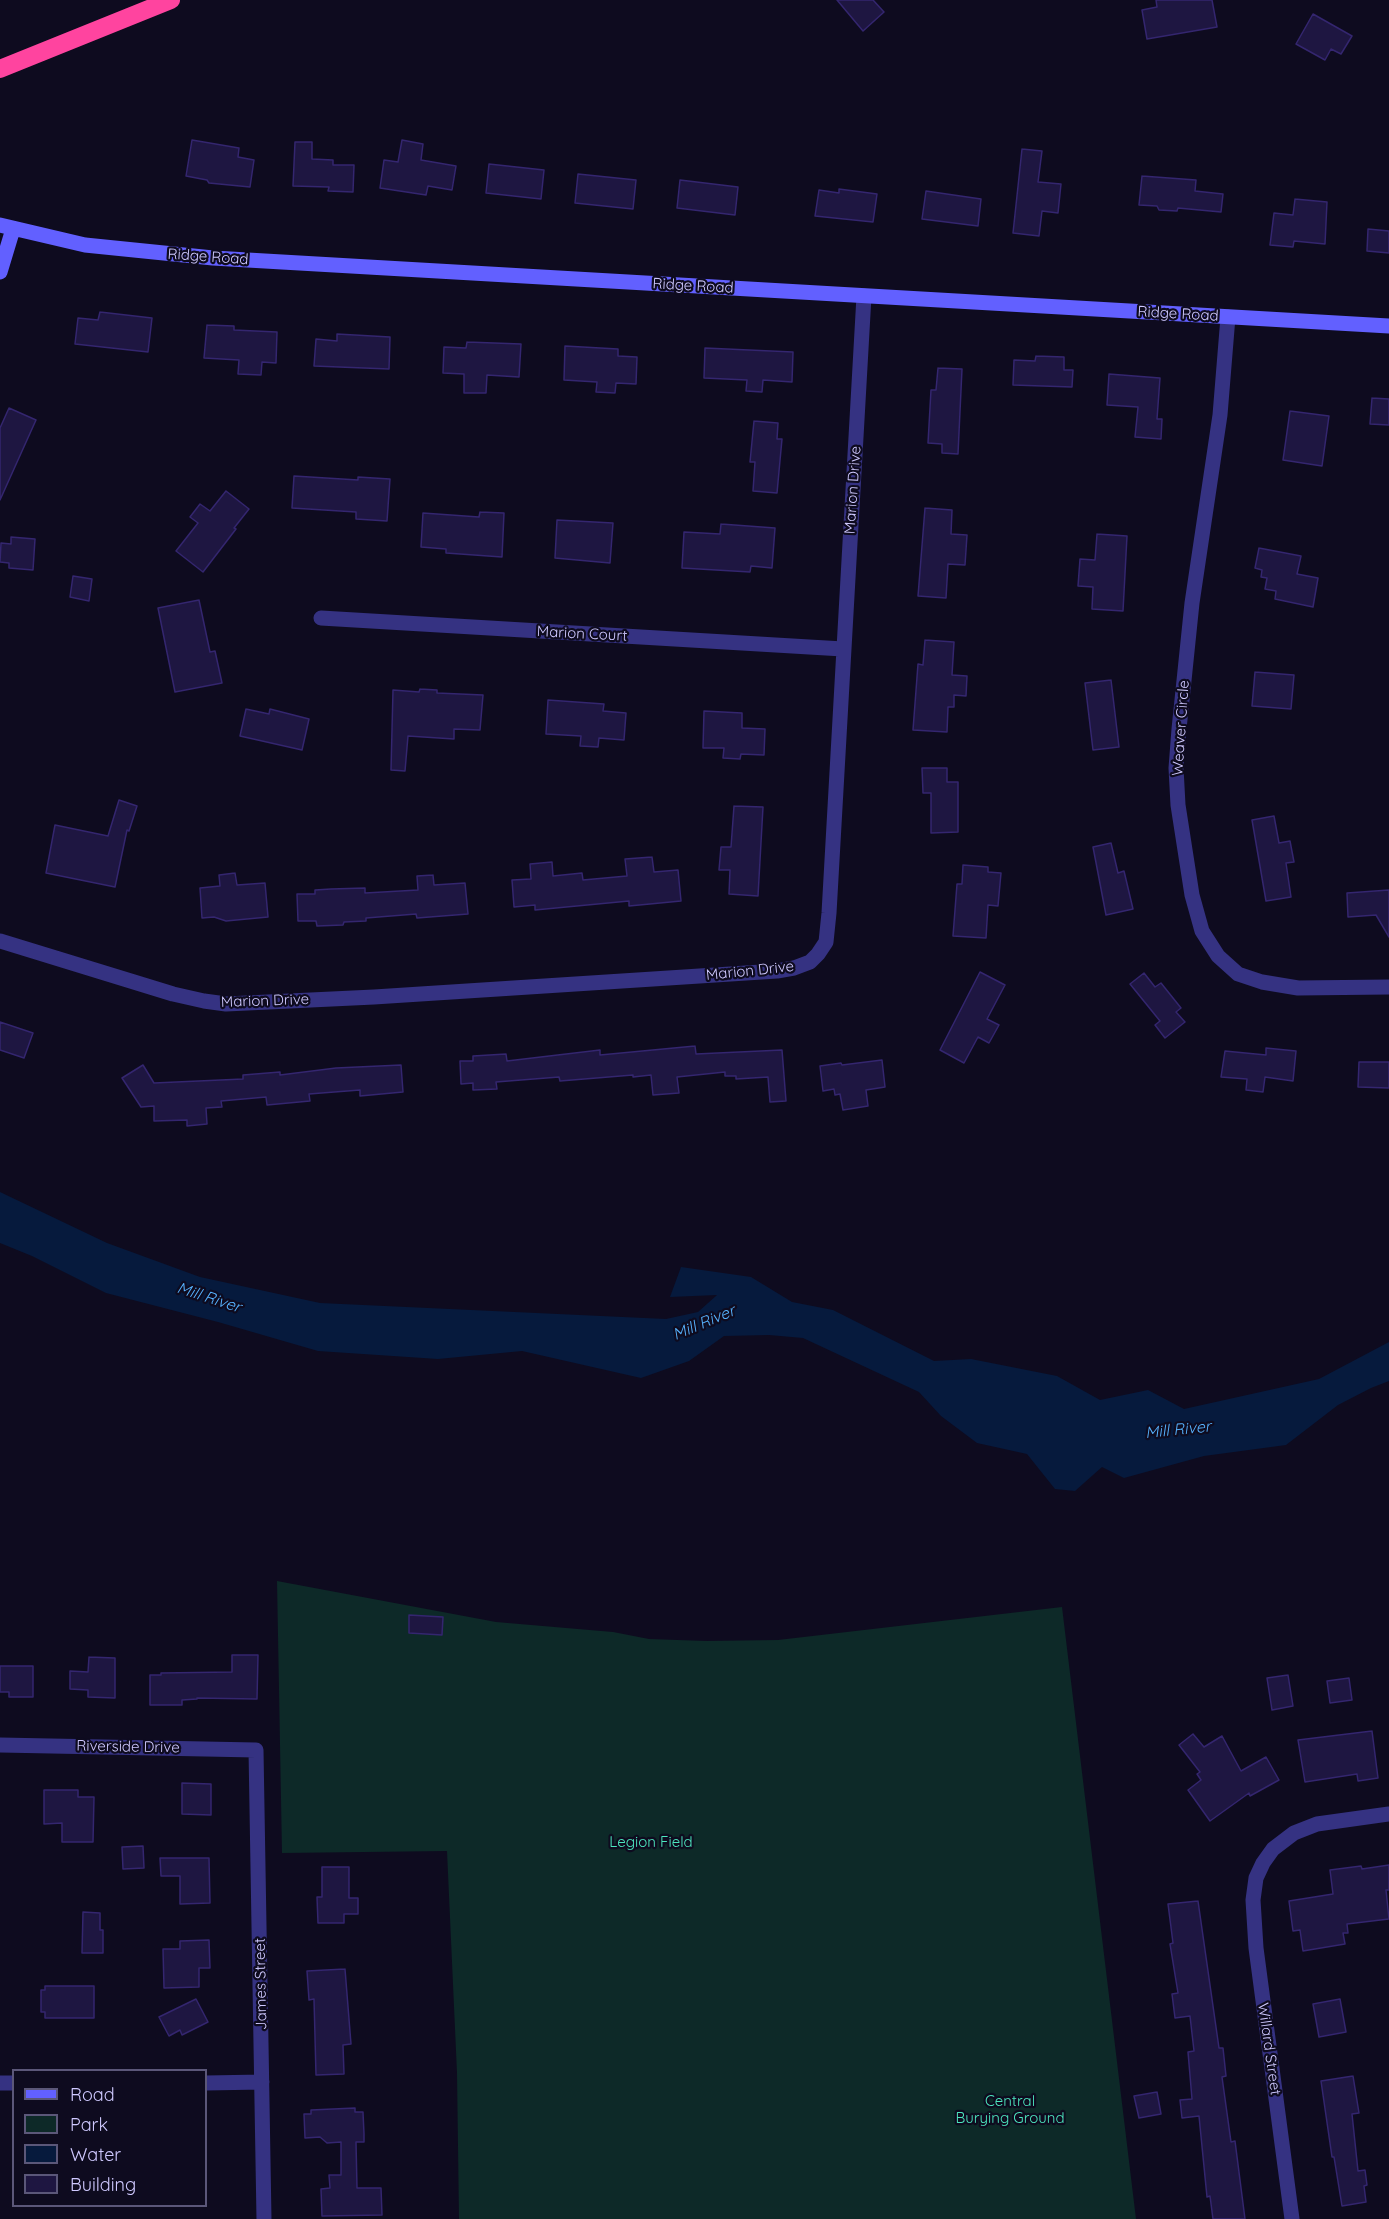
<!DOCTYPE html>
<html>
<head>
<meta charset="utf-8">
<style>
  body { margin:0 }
  #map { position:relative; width:1389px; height:2219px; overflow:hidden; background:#0e0b1f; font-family:Quicksand,sans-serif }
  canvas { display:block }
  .legend { position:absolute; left:12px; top:2069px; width:195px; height:138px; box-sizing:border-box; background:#0e0b1f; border:2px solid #5b5779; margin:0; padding:8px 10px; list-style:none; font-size:18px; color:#cfc9ff }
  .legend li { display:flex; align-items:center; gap:12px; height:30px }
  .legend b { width:30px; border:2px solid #5b5779 }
</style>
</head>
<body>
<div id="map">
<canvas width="1389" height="2219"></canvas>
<ul class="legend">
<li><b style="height:8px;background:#6260ff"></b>Road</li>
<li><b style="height:16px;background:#0d2928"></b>Park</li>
<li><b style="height:16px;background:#061a3d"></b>Water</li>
<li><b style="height:16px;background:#1e1641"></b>Building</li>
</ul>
</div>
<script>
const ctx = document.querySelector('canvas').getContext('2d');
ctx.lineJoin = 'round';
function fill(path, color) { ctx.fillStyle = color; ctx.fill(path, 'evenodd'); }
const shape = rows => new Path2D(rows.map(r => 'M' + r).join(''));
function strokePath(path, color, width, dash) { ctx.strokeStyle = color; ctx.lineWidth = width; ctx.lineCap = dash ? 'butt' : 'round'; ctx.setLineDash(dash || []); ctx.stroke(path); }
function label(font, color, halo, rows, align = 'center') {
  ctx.font = font + ' Quicksand,sans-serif'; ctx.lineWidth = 4.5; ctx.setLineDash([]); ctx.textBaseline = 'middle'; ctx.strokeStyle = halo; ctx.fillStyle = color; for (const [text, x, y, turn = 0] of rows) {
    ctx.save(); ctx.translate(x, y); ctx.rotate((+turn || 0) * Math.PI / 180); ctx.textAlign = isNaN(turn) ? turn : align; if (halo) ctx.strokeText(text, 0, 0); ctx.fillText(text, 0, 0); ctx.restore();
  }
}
fill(shape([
  [277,1581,496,1622,613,1632,649,1639,706,1641,778,1640,1062,1607,1136,2219,459,2219,457,2073,447,1851,282,1853]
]), '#0d2928');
fill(shape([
  [0,1192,107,1243,200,1277,320,1303,666,1319,698,1312,717,1295,670,1297,681,1267,751,1277,792,1302,833,1310,934,1361,971,1359,1057,1376,1100,1400,1148,1390,1184,1409,1319,1379,1389,1342,1389,1381,1371,1388,1338,1405,1286,1445,1204,1456,1124,1478,1102,1467,1075,1491,1055,1489,1027,1454,977,1443,941,1416,919,1392,803,1338,769,1335,724,1336,689,1361,641,1378,522,1351,438,1359,318,1351,218,1322,106,1293,32,1256,0,1243]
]), '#061a3d');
const building = shape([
  [837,0,873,0,884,12,863,31,837,0],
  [1156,0,1212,0,1217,27,1147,39,1142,10,1157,7,1156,0],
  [1313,14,1352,36,1341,54,1331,49,1325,60,1296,44,1313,14],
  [192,140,239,148,238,157,254,160,250,187,209,183,207,180,186,176,192,140],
  [402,140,423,144,421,160,456,166,452,190,428,186,426,195,380,188,384,160,398,162,402,140],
  [295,142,312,142,312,159,333,160,333,165,354,165,353,192,328,191,329,187,293,186,295,142],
  [1022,149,1042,151,1038,182,1061,184,1058,213,1042,211,1039,236,1013,233,1022,149],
  [489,164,544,170,541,199,486,193,489,164],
  [578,174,636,180,633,209,575,203,578,174],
  [1142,176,1196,180,1195,191,1223,194,1221,212,1178,208,1177,211,1159,210,1157,206,1139,205,1142,176],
  [680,180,738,187,735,215,677,208,680,180],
  [839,189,877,194,873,222,815,216,819,190,839,193,839,189],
  [926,191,981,199,978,226,922,219,926,191],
  [1295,199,1327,202,1325,244,1294,241,1293,247,1270,245,1274,213,1293,215,1295,199],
  [1368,229,1389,231,1389,253,1367,251,1368,229],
  [100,312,152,318,148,352,75,344,78,318,98,320,100,312],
  [207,325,234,326,234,330,277,332,276,363,262,362,261,375,238,374,239,360,204,358,207,325],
  [337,334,390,337,389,369,314,366,316,339,337,341,337,334],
  [467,342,521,344,519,377,487,375,486,393,464,393,464,374,443,373,444,347,466,348,467,342],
  [565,346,618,349,618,356,637,357,636,384,616,383,615,393,596,392,597,382,564,380,565,346],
  [705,348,793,352,792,382,763,380,762,392,746,391,747,380,704,378,705,348],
  [1036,356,1064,357,1064,370,1073,370,1072,387,1013,385,1014,360,1035,361,1036,356],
  [938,368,962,369,958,454,942,453,942,444,928,443,931,390,936,390,938,368],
  [1109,374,1160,378,1157,419,1162,419,1161,439,1135,437,1138,407,1107,405,1109,374],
  [1372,398,1389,399,1389,425,1370,424,1372,398],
  [9,408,36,420,0,500,0,428,9,408],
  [1290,411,1329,416,1322,466,1283,460,1290,411],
  [754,421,778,423,777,439,782,439,777,493,753,491,755,462,750,462,754,421],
  [294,476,358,480,358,477,390,479,387,521,356,519,356,512,292,508,294,476],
  [226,491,249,509,234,528,236,529,203,572,176,551,198,523,190,517,200,504,210,511,226,491],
  [925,508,952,510,951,534,967,535,965,565,948,564,946,598,918,596,925,508],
  [480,512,504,513,502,557,446,553,446,549,421,547,423,513,479,517,480,512],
  [557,520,613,523,610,563,555,558,557,520],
  [721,524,775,528,772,568,751,566,750,572,682,568,684,532,720,534,721,524],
  [1097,534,1127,536,1123,611,1092,609,1093,587,1078,586,1080,559,1095,560,1097,534],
  [11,537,35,539,33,570,9,568,9,563,0,562,1,543,11,544,11,537],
  [1259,548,1301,556,1297,574,1318,578,1313,607,1275,599,1276,591,1265,589,1267,578,1261,577,1262,570,1255,568,1259,548],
  [73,576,92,579,89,601,70,597,73,576],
  [199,600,210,652,215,651,222,683,175,692,158,608,199,600],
  [925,640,954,642,952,675,967,676,966,696,954,695,954,707,948,707,947,732,913,730,918,664,923,665,925,640],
  [1255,672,1294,675,1291,709,1252,706,1255,672],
  [1111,680,1119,747,1093,750,1085,683,1111,680],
  [420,689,437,690,437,693,483,695,480,730,454,729,454,739,408,736,405,771,391,770,393,690,419,692,420,689],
  [548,700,604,704,603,711,626,713,624,740,599,738,598,747,580,746,581,736,546,734,548,700],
  [246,709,269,714,270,709,309,719,302,750,240,736,246,709],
  [704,711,742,713,742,728,765,729,764,755,741,754,740,759,723,758,724,748,703,748,704,711],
  [922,768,947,768,947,782,958,782,958,832,931,833,931,793,923,793,922,768],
  [119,800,137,806,129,831,127,830,115,887,46,873,55,825,108,836,119,800],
  [734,806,763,807,758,896,729,894,730,870,719,870,721,847,731,847,734,806],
  [1274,816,1279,843,1290,841,1294,862,1286,863,1291,897,1266,901,1252,820,1274,816],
  [1111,843,1118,873,1124,871,1133,909,1106,915,1093,847,1111,843],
  [652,857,654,872,678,870,681,901,629,906,629,901,535,910,535,905,514,907,512,880,531,879,530,864,552,862,553,876,582,873,583,880,627,876,625,859,652,857],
  [963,865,988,867,988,872,1001,873,998,906,988,905,986,938,953,936,957,884,962,884,963,865],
  [235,873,237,885,265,883,268,917,226,921,214,917,202,918,200,888,220,886,219,875,235,873],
  [433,875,434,885,465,883,468,914,417,918,416,914,366,918,366,921,344,922,343,925,317,926,316,921,298,921,297,894,315,894,315,890,331,889,365,888,365,893,418,890,417,876,433,875],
  [1389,890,1389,937,1376,915,1348,917,1347,893,1389,890],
  [980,972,1005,985,987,1019,999,1025,989,1043,978,1037,964,1063,940,1050,980,972],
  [1144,973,1155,987,1161,983,1181,1008,1176,1012,1185,1022,1165,1038,1155,1025,1160,1021,1130,984,1144,973],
  [0,1022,33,1033,24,1058,0,1050,0,1022],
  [695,1046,696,1054,782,1050,786,1101,770,1102,768,1077,736,1079,736,1076,725,1076,725,1072,677,1077,679,1093,653,1095,651,1075,633,1077,633,1075,560,1081,559,1077,496,1082,497,1089,473,1090,473,1083,461,1084,460,1061,473,1061,473,1056,506,1054,507,1061,600,1050,600,1055,695,1046],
  [1266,1048,1296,1051,1293,1081,1265,1077,1263,1092,1246,1090,1247,1079,1221,1077,1225,1051,1266,1055,1266,1048],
  [882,1060,885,1087,866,1090,868,1106,843,1110,840,1094,835,1095,834,1089,823,1091,820,1066,841,1063,842,1065,882,1060],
  [1359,1062,1389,1062,1389,1088,1358,1087,1359,1062],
  [143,1065,154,1083,243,1079,243,1075,280,1072,280,1075,336,1068,401,1065,403,1092,360,1096,360,1090,309,1094,310,1101,267,1105,266,1097,221,1101,222,1107,206,1108,207,1124,187,1126,187,1120,154,1121,154,1106,141,1107,122,1078,143,1065],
  [409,1615,443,1617,442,1635,409,1633,409,1615],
  [232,1655,258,1655,257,1699,197,1698,197,1699,182,1700,182,1705,150,1705,150,1675,161,1675,161,1673,232,1672,232,1655],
  [89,1657,115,1658,115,1698,88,1697,88,1690,70,1689,70,1671,88,1672,89,1657],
  [0,1666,33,1666,33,1697,9,1697,9,1692,0,1692,0,1666],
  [1288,1675,1293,1706,1272,1710,1267,1678,1288,1675],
  [1349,1678,1352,1700,1330,1703,1327,1681,1349,1678],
  [1372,1731,1378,1778,1358,1781,1357,1774,1305,1782,1298,1740,1372,1731],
  [1193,1734,1204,1747,1222,1736,1241,1771,1266,1757,1279,1780,1250,1796,1249,1793,1210,1821,1188,1790,1201,1780,1197,1774,1200,1772,1179,1745,1193,1734],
  [182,1783,211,1784,211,1815,182,1814,182,1783],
  [44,1790,78,1790,78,1797,94,1797,93,1842,62,1842,62,1823,44,1824,44,1790],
  [143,1846,144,1868,123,1869,122,1847,143,1846],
  [160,1858,209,1858,210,1903,180,1904,180,1876,161,1876,160,1858],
  [1389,1865,1389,1890,1386,1890,1389,1919,1347,1924,1348,1933,1343,1933,1345,1944,1303,1951,1300,1930,1293,1931,1289,1901,1333,1894,1330,1870,1361,1866,1362,1869,1389,1865],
  [322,1867,349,1867,349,1898,358,1898,358,1914,344,1914,344,1923,318,1923,317,1897,322,1897,322,1867],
  [1198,1901,1219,2048,1223,2048,1226,2076,1222,2077,1231,2142,1235,2141,1245,2219,1213,2219,1210,2196,1207,2197,1199,2116,1182,2118,1180,2100,1192,2099,1188,2052,1194,2051,1190,2016,1175,2018,1172,1994,1178,1993,1170,1944,1173,1943,1168,1904,1198,1901],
  [83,1912,100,1913,100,1930,103,1930,103,1953,82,1953,83,1912],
  [209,1940,210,1968,199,1968,199,1987,164,1988,163,1949,180,1949,180,1941,209,1940],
  [345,1969,351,2044,343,2045,344,2074,316,2075,314,1999,309,2000,307,1971,345,1969],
  [45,1986,94,1986,94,2018,45,2018,45,2012,41,2012,41,1990,45,1990,45,1986],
  [196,1999,208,2022,182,2035,180,2030,169,2036,159,2017,196,1999],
  [1340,1999,1346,2032,1319,2037,1313,2004,1340,1999],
  [1353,2076,1359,2113,1352,2114,1358,2171,1365,2170,1367,2185,1364,2186,1366,2202,1342,2206,1334,2157,1332,2157,1321,2081,1353,2076],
  [1157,2092,1161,2114,1139,2118,1134,2096,1157,2092],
  [355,2108,355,2112,363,2112,364,2134,364,2142,356,2142,357,2188,381,2188,382,2215,322,2216,321,2189,330,2188,329,2175,341,2175,341,2142,327,2143,320,2137,305,2138,304,2114,311,2114,311,2110,355,2108]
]);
fill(building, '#1e1641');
strokePath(building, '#34266f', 1.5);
strokePath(shape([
  [1228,317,1220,415,1192,603,1179,729,1176,768,1178,805,1192,895,1202,931,1218,956,1238,974,1262,982,1298,988,1389,987],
  [321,618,843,649],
  [0,941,173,994,204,1001,226,1004,374,997,777,971,794,968,810,962,818,954,826,942,829,913,864,296],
  [0,1745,256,1750,264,2219],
  [0,2083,14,2083],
  [206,2083,262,2082],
  [1292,2219,1256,1948,1253,1900,1256,1878,1263,1863,1273,1849,1294,1833,1317,1824,1389,1814]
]), '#353282', 15);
strokePath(shape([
  [0,225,85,245,213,258,1389,326],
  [0,272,13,229]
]), '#6260ff', 15);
strokePath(shape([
  [0,69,171,0]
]), '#ff449f', 18);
label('15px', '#cfc9ff', '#0e0b1f', [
  ["Ridge Road",208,257,4],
  ["Ridge Road",693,286,3],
  ["Ridge Road",1178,314,3],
  ["Marion Drive",853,490,-86],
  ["Marion Court",582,634,3],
  ["Weaver Circle",1181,728,-86],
  ["Marion Drive",750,971,-6],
  ["Marion Drive",265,1001,-2],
  ["Riverside Drive",128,1747,1],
  ["James Street",261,1984,-91],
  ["Willard Street",1269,2049,82]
]);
label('15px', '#4de7bf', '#0e0b1f', [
  ["Legion Field",651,1842],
  ["Central",1010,2101],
  ["Burying Ground",1010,2118]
]);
label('italic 16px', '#57b3ff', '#0e0b1f', [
  ["Mill River",209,1298,18],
  ["Mill River",704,1323,-23],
  ["Mill River",1178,1430,-6]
]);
</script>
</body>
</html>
